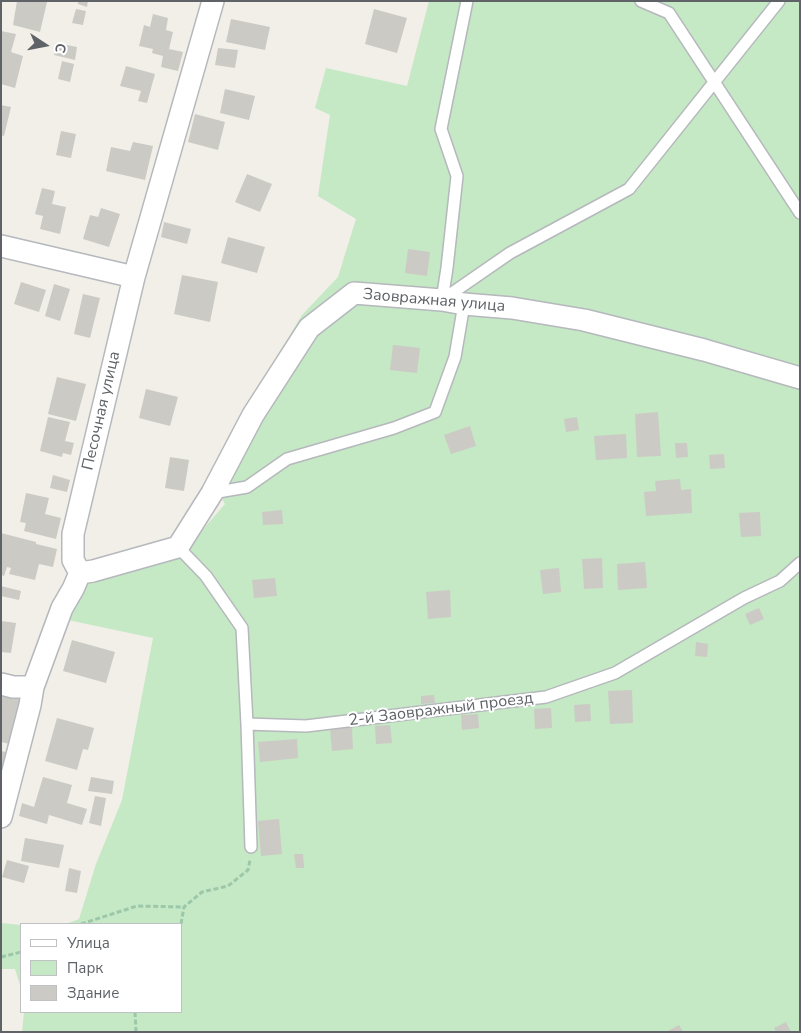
<!DOCTYPE html>
<html>
<head>
<meta charset="utf-8">
<style>
  body { margin:0 }
  #map { position:relative; width:801px; height:1033px; overflow:hidden; background:#f1efe8; font-family:"Nunito Sans",sans-serif }
  canvas { display:block }
  .frame { position:absolute; inset:0; border:2px solid #5f6368; pointer-events:none }
  .legend { position:absolute; left:20px; top:923px; width:162px; height:90px; box-sizing:border-box; background:#fff; border:1px solid #bfc1c3; margin:0; padding:6px 9px; list-style:none; font-size:15px; color:#5f6368 }
  .legend li { display:flex; align-items:center; gap:10px; height:25px }
  .legend b { width:25px; border:1px solid #bfc1c3 }
  .north { position:absolute; left:20px; top:20px; width:50px; height:50px; -webkit-text-stroke:4px #fff; paint-order:stroke; rotate:101deg; font-size:14px; font-weight:700; line-height:20px; text-align:center; color:#5f6368 }
  .north::after { content:''; display:block; margin:auto; width:18px; height:22px; background:#5f6368; clip-path:polygon(50% 0,100% 100%,50% 72%,0 100%) }
</style>
</head>
<body>
<div id="map">
<canvas width="801" height="1033"></canvas>
<div class="frame"></div>
<ul class="legend">
<li><b style="height:6px;background:#fff"></b>Улица</li>
<li><b style="height:14px;background:#c5e8c5"></b>Парк</li>
<li><b style="height:14px;background:#cccac5"></b>Здание</li>
</ul>
<div class="north">С</div>
</div>
<script>
const ctx = document.querySelector('canvas').getContext('2d');
ctx.lineJoin = 'round';
function fill(path, color) { ctx.fillStyle = color; ctx.fill(path, 'evenodd'); }
const shape = rows => new Path2D(rows.map(r => 'M' + r).join(''));
function strokePath(path, color, width, dash) { ctx.strokeStyle = color; ctx.lineWidth = width; ctx.lineCap = dash ? 'butt' : 'round'; ctx.setLineDash(dash || []); ctx.stroke(path); }
function label(font, color, halo, rows, align = 'center') {
  ctx.font = font + ' "Nunito Sans",sans-serif'; ctx.lineWidth = 4; ctx.setLineDash([]); ctx.textBaseline = 'middle'; ctx.strokeStyle = halo; ctx.fillStyle = color; for (const [text, x, y, turn = 0] of rows) {
    ctx.save(); ctx.translate(x, y); ctx.rotate((+turn || 0) * Math.PI / 180); ctx.textAlign = isNaN(turn) ? turn : align; if (halo) ctx.strokeText(text, 0, 0); ctx.fillText(text, 0, 0); ctx.restore();
  }
}
fill(shape([
  [429,1,800,1,800,1032,22,1032,24,1012,181,1012,181,924,66,924,79,919,96,864,122,800,153,638,68,620,85,584,97,577,179,557,225,504,211,480,246,407,302,315,338,277,356,219,318,196,330,115,315,108,326,68,407,86],
  [1,923,21,925,21,988,15,969,1,969]
]), '#c5e8c5');
fill(shape([
  [17,1,47,2,40,32,13,25],
  [78,1,88,1,87,7,78,4],
  [76,9,86,11,83,25,72,23],
  [374,9,407,18,397,53,365,44],
  [153,14,168,18,166,30,173,32,169,49,183,52,178,71,161,67,163,56,152,53,153,49,139,46,144,25,150,27],
  [231,19,270,27,265,50,226,42],
  [1,31,16,34,11,52,23,56,15,88,1,84],
  [57,43,77,47,75,60,54,55],
  [218,48,238,50,235,68,215,65],
  [62,61,74,64,70,82,58,79],
  [126,66,155,74,147,103,138,101,141,91,120,86],
  [225,89,255,96,249,120,220,113],
  [1,105,11,107,4,136,1,135],
  [195,114,225,122,218,150,188,142],
  [61,131,76,134,71,158,56,155],
  [133,142,153,146,145,180,106,171,111,147,130,151],
  [247,174,272,184,260,212,235,202],
  [42,188,55,191,52,204,66,207,60,234,40,229,43,216,35,214],
  [101,208,120,214,109,247,83,239,90,215,98,217],
  [164,222,191,229,187,244,161,237],
  [228,237,265,247,257,273,221,263],
  [408,249,430,252,427,276,405,273],
  [182,275,218,282,210,322,174,314],
  [21,282,46,290,39,312,14,304],
  [54,284,70,289,60,321,45,316],
  [83,294,100,298,90,338,74,334],
  [393,345,420,348,417,373,390,370],
  [57,377,86,384,76,421,48,414],
  [146,389,178,397,170,426,139,418],
  [658,412,661,456,637,457,635,414],
  [48,417,70,422,65,441,74,443,71,455,63,453,62,457,40,451],
  [577,417,579,430,566,432,564,419],
  [470,426,476,446,451,454,444,435],
  [626,434,627,458,596,460,594,436],
  [675,443,687,443,688,457,676,458],
  [724,454,725,468,710,469,709,455],
  [170,457,189,460,184,491,165,488],
  [53,475,70,480,67,492,50,488],
  [680,479,681,490,691,489,692,513,646,516,644,492,656,491,655,481],
  [26,493,49,498,45,514,61,518,56,539,24,531,26,523,20,522],
  [282,510,283,524,263,525,262,512],
  [760,512,761,536,741,537,739,513],
  [1,533,36,542,36,544,57,549,53,567,39,564,35,580,9,574,11,568,7,567,4,576,1,575],
  [602,558,603,588,584,589,582,559],
  [645,562,647,588,618,590,617,564],
  [559,568,561,592,543,594,540,570],
  [275,578,277,596,254,598,252,580],
  [1,586,21,591,19,600,1,596],
  [450,590,451,617,428,619,426,592],
  [759,608,764,619,750,625,745,614],
  [1,621,16,623,11,653,1,652],
  [72,640,115,652,106,683,63,671],
  [696,642,708,644,707,657,695,656],
  [632,690,633,723,610,724,608,691],
  [1,693,20,697,10,744,1,742],
  [434,695,435,703,421,704,421,696],
  [590,704,591,721,575,722,574,705],
  [551,708,552,728,535,729,534,709],
  [478,714,479,728,462,730,461,715],
  [57,718,94,728,88,750,83,749,77,770,45,761],
  [390,725,392,743,376,744,375,726],
  [352,727,353,749,332,751,330,729],
  [297,739,298,758,260,762,258,742],
  [1,751,6,752,2,770,1,770],
  [43,777,72,785,67,803,87,809,82,825,49,815,47,824,19,816,22,803,34,807],
  [91,777,114,781,112,794,88,791],
  [95,796,106,798,101,826,89,823],
  [279,819,282,854,261,856,258,821],
  [25,838,64,845,59,868,21,861],
  [294,854,303,854,304,868,296,868],
  [7,860,29,866,24,883,2,877],
  [69,868,81,871,77,893,65,891],
  [786,1022,791,1032,776,1032,774,1028],
  [679,1025,683,1032,666,1032]
]), '#cccac5');
const service = shape([
  [641,1,669,13,800,213],
  [442,300,510,253,629,189,779,1],
  [442,300,447,268,457,176,441,129,467,1],
  [212,493,247,487,287,459,394,428,435,412,455,357,464,304],
  [178,547,206,576,242,628,247,724,306,726,546,697,615,673,744,598,780,581,800,563],
  [247,724,251,847]
]);
const minor = shape([
  [1,246,134,277],
  [80,573,93,571,178,547,212,493,253,415,309,328,354,293,442,300,464,304,512,308,584,320,704,350,800,378],
  [1,684,13,687,33,687],
  [1,817,30,705,33,687,62,608,73,589,80,573,73,560,73,534,134,277,213,1]
]);
strokePath(service, '#b5b8bc', 14);
strokePath(minor, '#b5b8bc', 24);
strokePath(shape([
  [81,924,137,906,184,907],
  [181,924,184,907,202,892,228,886,248,870,250,860],
  [1,957,21,952],
  [135,1012,136,1031,139,1032]
]), '#9cc7a9', 3, [5, 2.5]);
strokePath(service, '#fff', 11);
strokePath(minor, '#fff', 21);
label('16px', '#5f6368', '#fff', [
  ["Заовражная улица",434,301,5],
  ["Песочная улица",102,411,-77],
  ["2-й Заовражный проезд",441,710,-7]
]);
</script>
</body>
</html>
